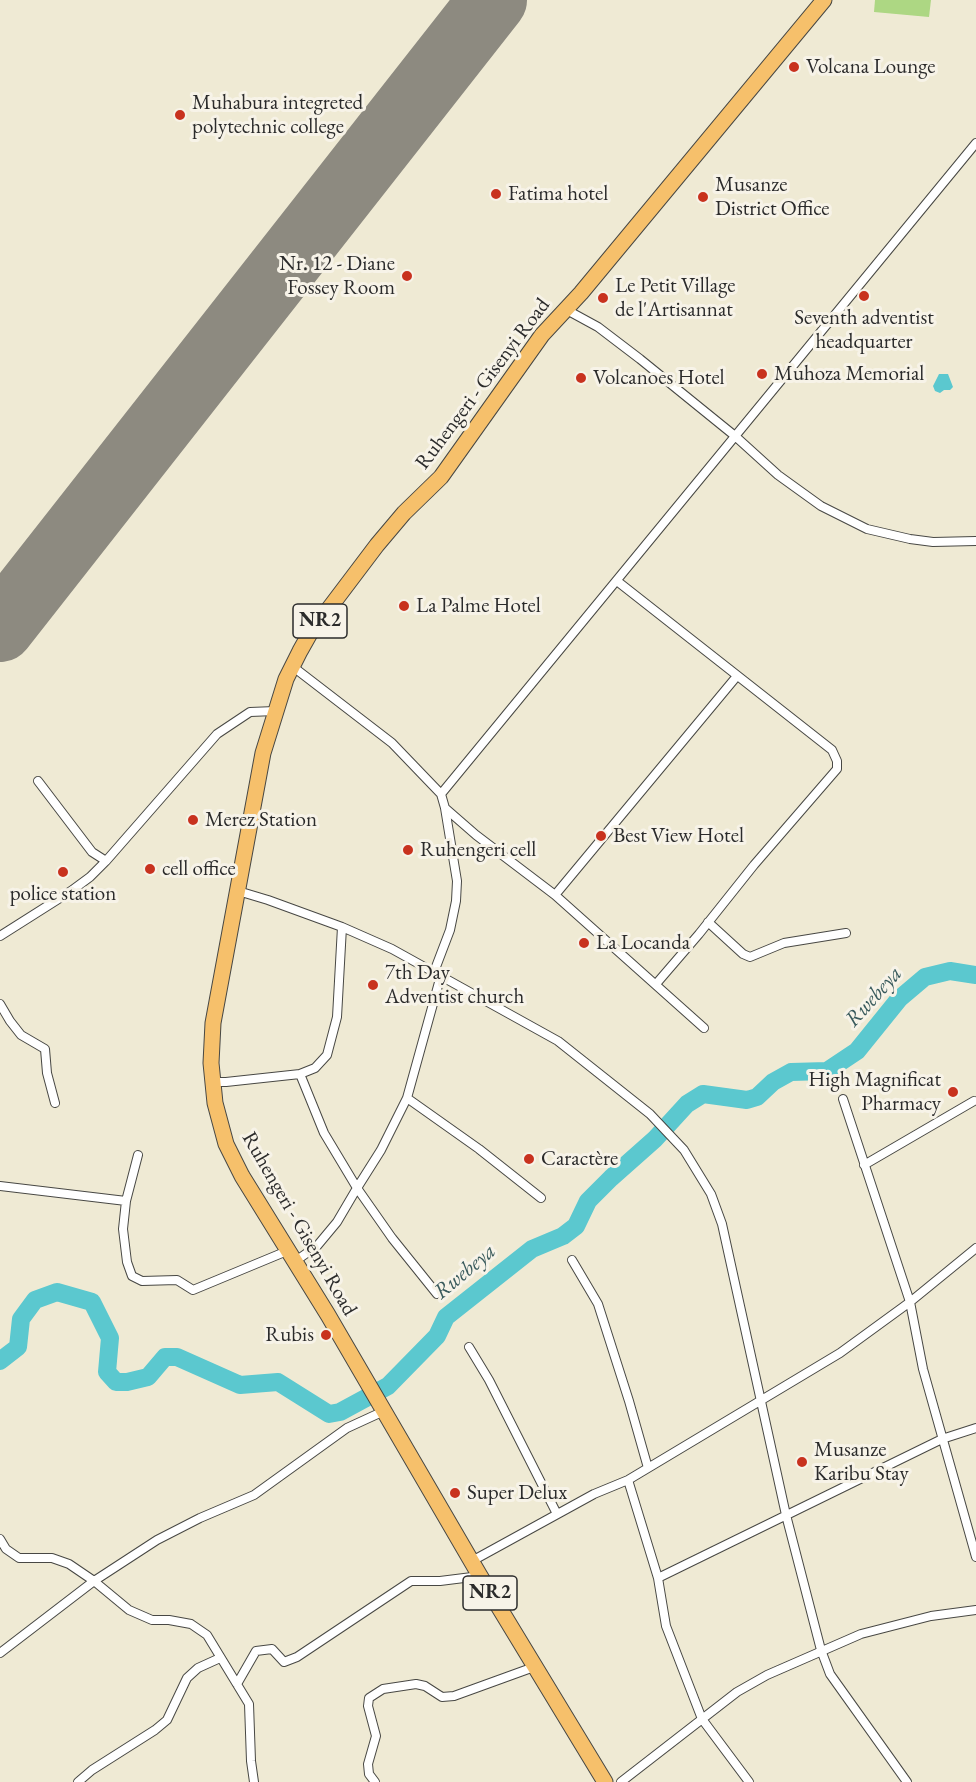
<!DOCTYPE html>
<html>
<head>
<meta charset="utf-8">
<style>
  body { margin:0 }
  canvas { display:block; background:#efead4 }
</style>
</head>
<body>
<canvas width="976" height="1782"></canvas>
<script>
const ctx = document.querySelector('canvas').getContext('2d');
ctx.lineJoin = 'round';
function fill(path, color) { ctx.fillStyle = color; ctx.fill(path, 'evenodd'); }
const shape = rows => new Path2D(rows.map(r => 'M' + r).join(''));
function strokePath(path, color, width, dash) { ctx.strokeStyle = color; ctx.lineWidth = width; ctx.lineCap = dash ? 'butt' : 'round'; ctx.setLineDash(dash || []); ctx.stroke(path); }
function label(font, color, halo, rows, align = 'center') {
  ctx.font = font + ' "EB Garamond",serif'; ctx.lineWidth = 6; ctx.setLineDash([]); ctx.textBaseline = 'middle'; ctx.strokeStyle = halo; ctx.fillStyle = color; for (const [text, x, y, turn = 0] of rows) {
    ctx.save(); ctx.translate(x, y); ctx.rotate((+turn || 0) * Math.PI / 180); ctx.textAlign = isNaN(turn) ? turn : align; if (halo) ctx.strokeText(text, 0, 0); ctx.fillText(text, 0, 0); ctx.restore();
  }
}
fill(shape([
  [875,0,931,0,929,17,874,12]
]), '#add783');
fill(shape([
  [939,374,948,374,953,387,950,390,944,390,940,393,935,391,933,386]
]), '#5bc8cf');
strokePath(shape([
  [0,1361,18,1347,21,1319,35,1300,57,1292,92,1302,110,1338,107,1372,116,1382,127,1382,148,1377,165,1357,177,1357,240,1385,278,1382,329,1414,340,1412,388,1386,437,1336,446,1317,532,1249,563,1236,576,1226,588,1201,611,1178,655,1139,687,1104,703,1094,747,1100,757,1097,773,1082,791,1072,827,1071,857,1051,899,999,925,977,950,971,976,975]
]), '#5bc8cf', 18);
strokePath(shape([
  [0,628,493,0]
]), '#8d8a80', 68);
const street = shape([
  [565,309,598,327,640,359,735,436,778,475,821,506,867,529,910,539,933,542,976,541],
  [617,581,832,750,837,761,837,769,754,865,699,934,656,984],
  [292,666,392,743,441,794,445,808,476,835,555,895,704,1028],
  [441,794,976,143],
  [106,861,217,734,250,712,275,711],
  [238,891,268,900,342,927,392,949,558,1041,650,1114,684,1150,711,1194,722,1224,786,1515,821,1650,830,1674,907,1782],
  [555,895,737,676],
  [708,922,743,954,750,957,784,943,846,933],
  [0,936,71,891,90,877,106,861,92,852,38,781],
  [434,972,450,930,456,901,457,881,445,808],
  [0,1004,10,1021,21,1035,45,1049,47,1073,55,1103],
  [300,1074,324,1133,357,1188,392,1238,437,1294],
  [213,1082,226,1082,300,1074,315,1068,327,1055,337,1017,342,927],
  [407,1098,479,1149,541,1198],
  [843,1099,910,1302,923,1369,976,1557],
  [138,1155,126,1201,123,1229,127,1262,132,1276,142,1281,177,1280,193,1290,287,1251],
  [864,1165,974,1101],
  [0,1186,126,1201],
  [572,1260,598,1304,629,1401,648,1468],
  [294,1262,317,1246,337,1222,357,1188,381,1150,407,1098,441,975],
  [469,1347,489,1380,557,1514],
  [628,1480,658,1578,666,1626,702,1719,749,1782],
  [0,1539,6,1549,19,1558,52,1558,69,1564,94,1581,129,1610,152,1620,169,1620,191,1624,207,1635,249,1704,251,1761,254,1782],
  [472,1561,594,1494,628,1480,840,1353,910,1302,976,1248],
  [658,1578,942,1439,976,1428],
  [0,1653,94,1581,157,1540,200,1518,254,1495,347,1428,384,1411],
  [237,1684,256,1651,272,1649,284,1662,297,1657,411,1581,440,1581,480,1576],
  [78,1782,92,1770,155,1730,167,1720,187,1678,198,1668,220,1658],
  [375,1782,369,1774,368,1764,376,1736,368,1706,369,1698,383,1689,416,1684,425,1686,442,1697,454,1696,534,1667],
  [621,1782,737,1692,767,1675,861,1634,931,1616,976,1610]
]);
const highway = shape([
  [605,1782,480,1576,328,1315,242,1176,226,1144,215,1103,211,1063,213,1023,263,753,286,679,300,651,309,635,377,545,404,513,441,477,542,335,581,293,824,0]
]);
strokePath(street, '#484844', 10);
strokePath(highway, '#484844', 17);
strokePath(street, '#fff', 8);
strokePath(highway, '#f6c06b', 15);
for (const [x, y, r, color] of [
  [794,67,6,"#c8321e"],
  [180,115,6,"#c8321e"],
  [496,194,6,"#c8321e"],
  [703,197,6,"#c8321e"],
  [407,276,6,"#c8321e"],
  [864,296,6,"#c8321e"],
  [603,298,6,"#c8321e"],
  [762,374,6,"#c8321e"],
  [581,378,6,"#c8321e"],
  [404,606,6,"#c8321e"],
  [193,820,6,"#c8321e"],
  [601,836,6,"#c8321e"],
  [408,850,6,"#c8321e"],
  [150,869,6,"#c8321e"],
  [63,872,6,"#c8321e"],
  [584,943,6,"#c8321e"],
  [373,985,6,"#c8321e"],
  [953,1092,6,"#c8321e"],
  [529,1159,6,"#c8321e"],
  [326,1335,6,"#c8321e"],
  [802,1462,6,"#c8321e"],
  [455,1493,6,"#c8321e"]
]) { const dot = new Path2D(); dot.arc(x, y, r, 0, 2 * Math.PI); ctx.fillStyle = color; ctx.fill(dot); strokePath(dot, '#f7f3e8', 2); }
for (const [x, y, w] of [
  [320,621,54],
  [490,1593,54]
]) { const box = new Path2D(); box.roundRect(x - w / 2, y - 17, w, 34, 4.5); ctx.fillStyle = '#f7f3e8'; ctx.fill(box); strokePath(box, '#2b2b2b', 1.5); }
label('bold 20px', '#2b2b2b', null, [
  ["NR2",320,621],
  ["NR2",490,1593]
]);
label('21px', '#2b2b2b', '#f7f3e8', [
  ["Volcana Lounge",806,67],
  ["Muhabura integreted",192,103],
  ["polytechnic college",192,127],
  ["Musanze",715,185],
  ["District Office",715,209],
  ["Fatima hotel",508,194],
  ["Nr. 12 - Diane",395,264,"right"],
  ["Fossey Room",395,288,"right"],
  ["Le Petit Village",615,286],
  ["de l'Artisannat",615,310],
  ["Seventh adventist",864,318,"center"],
  ["headquarter",864,342,"center"],
  ["Muhoza Memorial",774,374],
  ["Volcanoes Hotel",593,378],
  ["La Palme Hotel",416,606],
  ["Merez Station",205,820],
  ["Best View Hotel",613,836],
  ["Ruhengeri cell",420,850],
  ["cell office",162,869],
  ["police station",63,894,"center"],
  ["La Locanda",596,943],
  ["7th Day",385,973],
  ["Adventist church",385,997],
  ["High Magnificat",941,1080,"right"],
  ["Pharmacy",941,1104,"right"],
  ["Caractère",541,1159],
  ["Rubis",314,1335,"right"],
  ["Musanze",814,1450],
  ["Karibu Stay",814,1474],
  ["Super Delux",467,1493]
], 'left');
label('21px', '#2b2b2b', '#f7f3e8', [
  ["Ruhengeri - Gisenyi Road",483,384,-53],
  ["Ruhengeri - Gisenyi Road",299,1224,60]
]);
label('italic 22px', '#395a5c', '#f7f3e8', [
  ["Rwebeya",874,997,-48],
  ["Rwebeya",465,1272,-40]
]);
</script>
</body>
</html>
